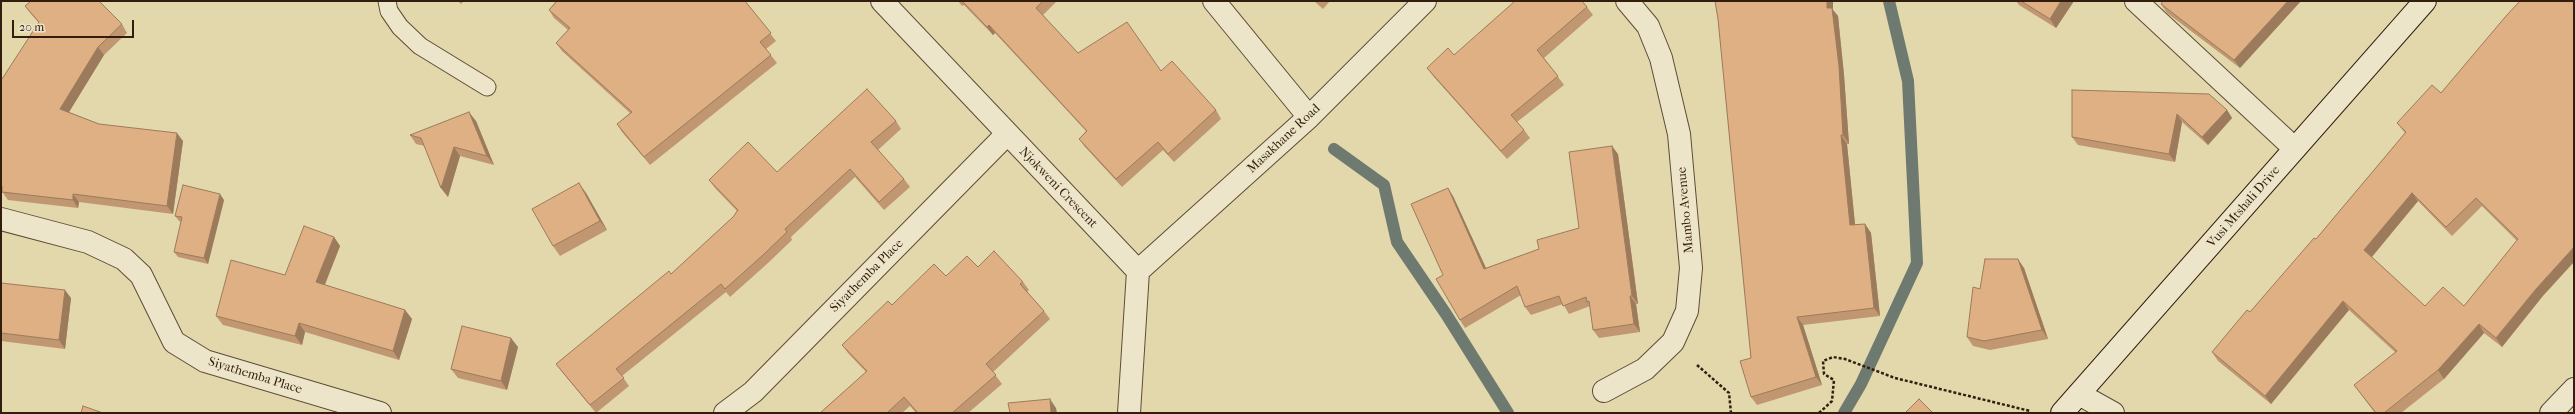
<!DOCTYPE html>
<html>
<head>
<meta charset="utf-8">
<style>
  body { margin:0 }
  #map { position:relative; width:2575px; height:414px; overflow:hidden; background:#e3d7ac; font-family:"IM FELL French Canon",serif }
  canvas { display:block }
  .frame { position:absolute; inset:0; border:2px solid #321d0e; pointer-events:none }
  .scale { position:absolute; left:12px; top:20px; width:122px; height:18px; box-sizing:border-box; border:2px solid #321d0e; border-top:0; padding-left:5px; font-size:12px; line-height:14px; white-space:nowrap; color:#321d0e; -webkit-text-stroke:3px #ede5c9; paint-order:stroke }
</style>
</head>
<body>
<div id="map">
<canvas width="2575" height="414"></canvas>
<div class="frame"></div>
<div class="scale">20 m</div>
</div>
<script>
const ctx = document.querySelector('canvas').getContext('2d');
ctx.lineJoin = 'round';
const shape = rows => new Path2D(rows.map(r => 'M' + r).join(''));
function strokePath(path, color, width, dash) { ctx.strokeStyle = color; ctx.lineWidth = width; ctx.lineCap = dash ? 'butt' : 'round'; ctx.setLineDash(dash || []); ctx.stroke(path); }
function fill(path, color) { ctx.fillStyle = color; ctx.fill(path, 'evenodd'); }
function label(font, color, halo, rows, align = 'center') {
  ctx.font = font + ' "IM FELL French Canon",serif'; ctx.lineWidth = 4; ctx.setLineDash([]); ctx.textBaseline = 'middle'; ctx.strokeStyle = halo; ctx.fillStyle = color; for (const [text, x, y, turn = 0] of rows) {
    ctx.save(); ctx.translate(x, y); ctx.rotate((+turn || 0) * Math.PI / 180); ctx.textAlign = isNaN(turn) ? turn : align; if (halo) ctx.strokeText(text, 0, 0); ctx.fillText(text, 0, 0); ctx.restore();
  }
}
strokePath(shape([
  [1334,149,1384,185,1397,242,1446,314,1508,413],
  [1844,413,1861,384,1917,263,1908,81,1889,1]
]), '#6e7a6f', 12);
const lane = shape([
  [387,1,389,11,400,27,420,46,487,87]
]);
const street = shape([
  [882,1,1138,271,1129,413],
  [1214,1,1309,117],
  [2136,1,2294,148],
  [1,219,88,242,124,259,141,275,174,342,205,361,380,413],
  [1138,271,1309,117,1425,1],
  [1604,391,1645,369,1673,342,1687,311,1691,268,1679,134,1661,58,1648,26,1627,1],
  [2079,394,2113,413],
  [725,413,753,392,1006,135],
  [2551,413,2574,389]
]);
const secondary = shape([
  [2062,413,2425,1]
]);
strokePath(lane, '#5e4c36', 19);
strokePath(street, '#5e4c36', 24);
strokePath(secondary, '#321d0e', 24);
strokePath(shape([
  [1697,365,1729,393,1731,413],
  [1819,413,1832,401,1834,380,1824,374,1823,361,1833,357,1845,359,1895,378,2030,411]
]), '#321d0e', 2.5, [3, 2]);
strokePath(lane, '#ede5c9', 17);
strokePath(street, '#ede5c9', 22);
strokePath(secondary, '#ede5c9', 22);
fill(shape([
  [31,1,100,1,100,2,122,24,127,33,104,55,69,112,99,124,183,141,173,214,79,202,78,208,8,200,3,193,1,192,1,79,2,79,39,23,31,14,25,6],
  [458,1,464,1,461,4],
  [556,1,745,1,776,41,766,49,777,63,650,165,622,132,617,124,630,113,562,51,556,43,568,30,554,18,549,10],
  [958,1,1057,1,1043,15,1078,53,1161,71,1216,110,1221,119,1174,162,1163,150,1122,187,1085,147,1079,139,1086,131,995,33,993,35,964,5,962,6],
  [1314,1,1330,1,1323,9],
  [1715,1,1833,1,1833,10,1838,16,1844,75,1849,144,1847,144,1855,225,1865,224,1871,233,1880,316,1803,325,1822,385,1757,405,1751,397,1751,358,1718,19],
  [2016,1,2074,1,2056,28,2019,5],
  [2301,1,2240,68,2167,13,2161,4],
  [2520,1,2542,297,2502,347,2484,333,2444,379,2401,413,2375,413,2354,385,2396,353,2349,310,2271,404,2218,361,2212,352,2250,312,2316,239,2405,133,2397,123,2441,93],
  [2418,201,2452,236,2482,206,2517,241,2464,306,2425,306,2372,257],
  [1587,7,1593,15,1544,58,1564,85,1517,122,1524,130,1530,138,1507,159,1433,76,1427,68],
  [2072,90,2227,110,2232,118,2208,145,2182,122,2175,162,2078,145,2072,137],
  [476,121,494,165,460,156,448,197,441,188,425,146,416,144,410,135],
  [896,121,901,129,878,150,904,179,910,187,884,210,855,177,791,237,792,240,768,263,730,297,726,292,622,376,629,386,596,413,562,372,556,364,671,274,733,217,737,211,715,188,709,180,777,172],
  [1618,154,1638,304,1636,304,1640,332,1599,338,1593,330,1590,306,1569,314,1563,304,1531,315,1525,307,1521,295,1465,328,1460,320,1443,275,1453,196,1486,268,1539,249,1579,228],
  [586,193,607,230,560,256,553,246],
  [224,200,208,264,178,257,174,252,181,222,179,221,175,216],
  [334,237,340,246,325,285,405,310,412,319,399,360,305,332,302,345,223,325,216,316,285,275],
  [978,267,1023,282,1029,290,1027,292,1044,311,1050,319,993,372,1002,384,968,413,916,413,910,406,902,413,820,413,866,372,848,353,842,345,892,305,946,276],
  [2024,268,2048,339,1990,350,1973,346,1967,337],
  [1,283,71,298,65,349,1,341],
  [518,347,507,390,458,378,451,369]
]), '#c09771');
fill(shape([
  [1827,1,1833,1,1833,10,1838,16,1844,75,1849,144,1843,135,1827,8],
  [2061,1,2074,1,2056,28,2050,19],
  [2288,1,2301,1,2240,68,2234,60],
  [989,25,995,33,993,35,987,27],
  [98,47,104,55,66,117,60,109],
  [2227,110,2232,118,2208,145,2202,137],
  [469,112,476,121,494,165,487,156],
  [2177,114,2182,122,2175,162,2169,154],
  [177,133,183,141,173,214,167,206],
  [1841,135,1847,144,1856,234,1850,225],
  [1612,146,1618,154,1638,304,1632,296],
  [454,147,460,156,448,197,441,188],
  [579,183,586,193,607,230,600,221],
  [1448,188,1453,196,1490,277,1484,269],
  [2412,193,2418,201,2370,259,2364,250],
  [73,194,79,202,78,208,73,200],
  [220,194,224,200,208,264,204,258],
  [1865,224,1871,233,1880,316,1874,308],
  [334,237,340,246,322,291,316,282],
  [2574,247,2574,262,2542,297,2502,347,2496,338,2536,289],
  [2018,259,2024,268,2048,339,2042,330],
  [65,290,71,298,65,349,59,340],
  [1630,296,1636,304,1640,332,1634,324],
  [2343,301,2349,310,2271,404,2265,396],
  [405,310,412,319,399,360,393,351],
  [1797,317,1803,325,1822,385,1816,377],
  [299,323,305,332,302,345,295,336],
  [2479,324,2484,333,2444,379,2438,370],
  [511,338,518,347,507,390,501,381],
  [1050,399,1056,408,1057,413,1051,413]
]), '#9c7b5c');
const building = shape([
  [31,1,99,1,122,24,98,47,60,109,99,124,177,133,167,206,73,194,73,200,2,192,2,186,1,186,1,79,2,79,39,22,25,6,31,1],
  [557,1,745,1,771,33,760,42,771,55,644,157,617,124,632,112,556,43,570,28,549,10,557,1],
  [962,1,1043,1,1036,8,1078,53,1127,22,1161,71,1172,61,1216,110,1168,154,1158,142,1116,179,1079,139,1087,131,989,25,987,27,962,1],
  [1515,1,1582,1,1587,7,1537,50,1558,76,1511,115,1524,130,1501,151,1427,68,1448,48,1454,55,1515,1],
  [1715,1,1827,1,1827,8,1832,8,1839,66,1843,135,1841,135,1850,225,1865,224,1874,308,1797,317,1816,377,1751,397,1740,361,1751,358,1718,19,1715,1],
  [2021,1,2061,1,2050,19,2021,1],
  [2163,1,2288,1,2234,60,2161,4,2163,1],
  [2520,1,2574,1,2574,247,2536,289,2496,338,2479,324,2438,370,2384,413,2376,413,2354,385,2397,351,2343,301,2265,396,2212,352,2247,310,2250,312,2314,238,2316,239,2406,132,2397,123,2432,85,2441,93,2506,16,2520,1],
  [2412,193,2446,227,2476,198,2518,239,2464,306,2443,287,2425,306,2364,250,2412,193],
  [867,89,896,121,871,142,904,179,879,202,850,169,785,229,787,232,763,255,725,289,721,284,616,369,624,378,590,405,556,364,669,271,671,274,733,217,738,210,709,180,748,142,777,172,867,89],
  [2072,90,2209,94,2227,110,2202,137,2177,114,2169,154,2072,137,2072,90],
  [469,112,487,156,454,147,441,188,421,138,410,135,469,112],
  [1612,146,1632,296,1630,296,1634,324,1593,330,1589,301,1587,302,1586,297,1563,306,1559,296,1525,307,1517,286,1460,320,1436,279,1443,275,1411,204,1448,188,1484,269,1539,249,1537,240,1579,228,1569,152,1612,146],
  [579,183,600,221,553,246,532,209,579,183],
  [183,185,220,194,204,258,174,252,182,217,175,216,183,185],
  [304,226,334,237,316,282,405,310,393,351,299,323,295,336,216,316,231,260,285,275,304,226],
  [994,251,1023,282,1020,284,1044,311,986,364,996,375,952,413,918,413,904,397,887,413,820,413,867,371,842,345,888,301,892,305,934,264,946,276,967,256,978,267,994,251],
  [1985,259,2018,259,2042,330,1984,341,1967,337,1973,287,1980,289,1985,259],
  [1,283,65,290,59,340,1,333,1,283],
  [462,326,511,338,501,381,451,369,462,326],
  [1050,399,1051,413,1010,413,1008,403,1050,399],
  [1919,399,1933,413,1905,413,1919,399],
  [83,406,103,413,81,413,83,406]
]);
fill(building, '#dfb083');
strokePath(building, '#9c7b5c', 1);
label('13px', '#321d0e', '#ede5c9', [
  ["Masakhane Road",1284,139,-43],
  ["Njokweni Crescent",1058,188,46],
  ["Vusi Mtshali Drive",2244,207,-49],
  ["Mambo Avenue",1686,210,-95],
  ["Siyathemba Place",867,276,-45],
  ["Siyathemba Place",255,376,17]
]);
</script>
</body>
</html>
